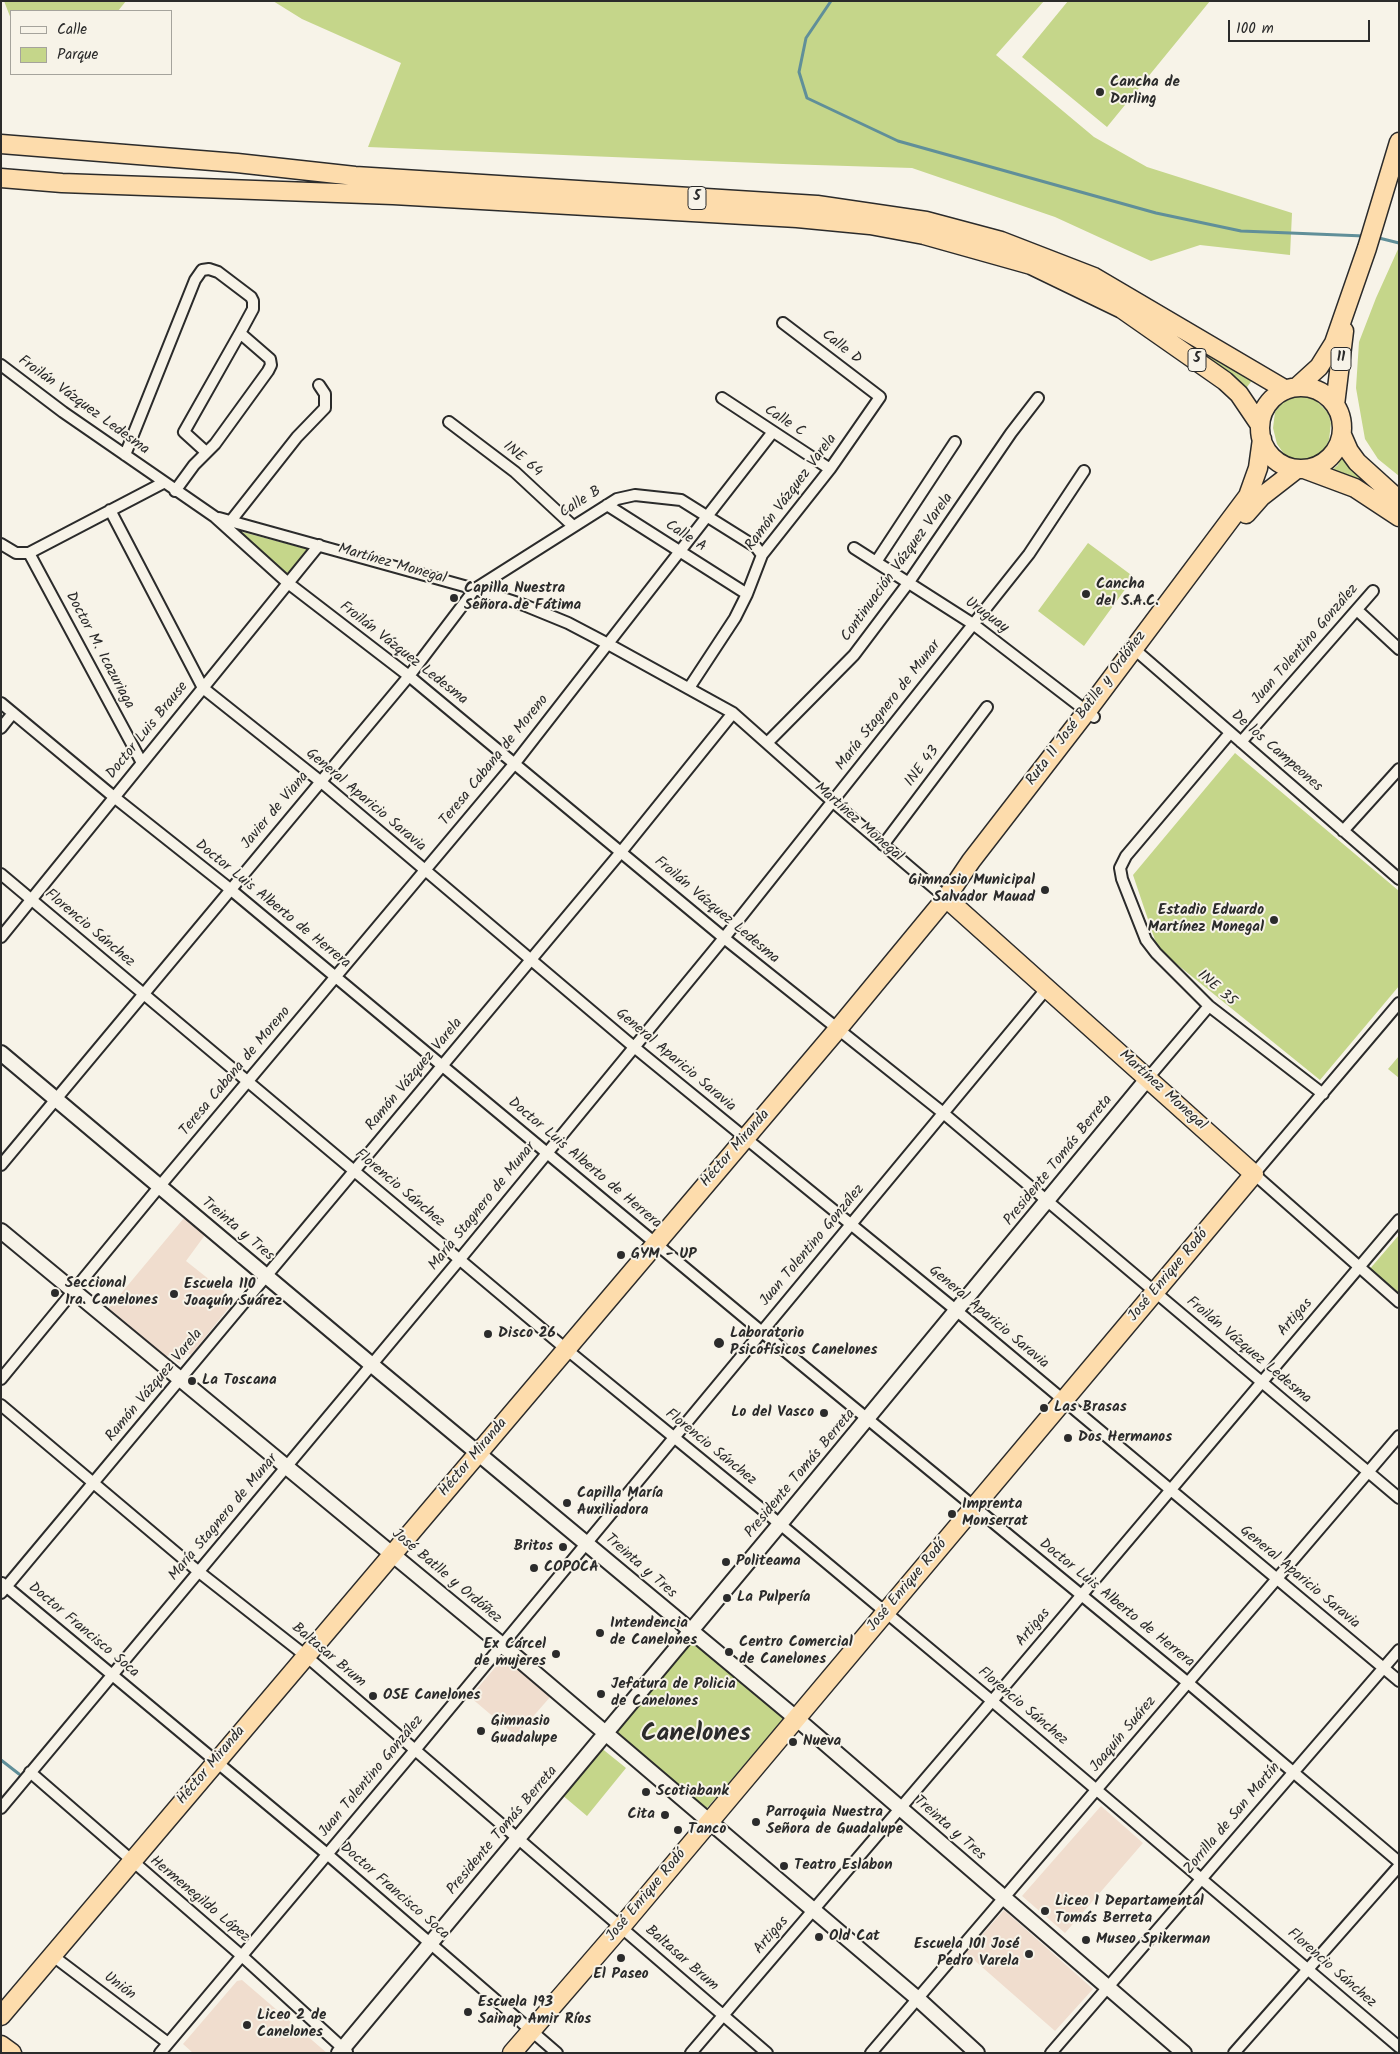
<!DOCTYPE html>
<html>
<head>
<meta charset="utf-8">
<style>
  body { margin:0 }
  #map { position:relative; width:1400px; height:2054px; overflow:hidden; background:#f7f3e8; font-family:Kalam,sans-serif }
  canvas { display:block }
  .frame { position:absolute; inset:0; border:2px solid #2b2b2b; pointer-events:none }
  .legend { position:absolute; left:10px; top:10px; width:162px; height:65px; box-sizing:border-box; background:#f7f3e8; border:1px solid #a5a39c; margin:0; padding:6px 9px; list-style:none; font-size:15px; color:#2b2b2b }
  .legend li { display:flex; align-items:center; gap:10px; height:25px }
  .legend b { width:25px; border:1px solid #a5a39c }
  .scale { position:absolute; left:1228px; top:20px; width:142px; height:22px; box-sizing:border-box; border:2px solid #2b2b2b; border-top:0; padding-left:6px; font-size:15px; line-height:18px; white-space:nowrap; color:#2b2b2b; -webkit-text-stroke:4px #f7f3e8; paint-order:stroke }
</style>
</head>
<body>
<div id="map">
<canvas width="1400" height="2054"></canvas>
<div class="frame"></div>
<ul class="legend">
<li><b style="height:6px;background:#f7f3e8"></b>Calle</li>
<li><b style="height:14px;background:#c5d68a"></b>Parque</li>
</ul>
<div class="scale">100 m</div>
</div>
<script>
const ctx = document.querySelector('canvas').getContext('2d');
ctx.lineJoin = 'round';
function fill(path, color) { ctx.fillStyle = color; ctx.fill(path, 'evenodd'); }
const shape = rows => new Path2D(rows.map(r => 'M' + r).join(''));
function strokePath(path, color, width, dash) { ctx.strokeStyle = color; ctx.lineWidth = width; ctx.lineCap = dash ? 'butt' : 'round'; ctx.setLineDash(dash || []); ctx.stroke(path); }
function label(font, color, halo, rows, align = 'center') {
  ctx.font = font + ' Kalam,sans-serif'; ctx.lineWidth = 4; ctx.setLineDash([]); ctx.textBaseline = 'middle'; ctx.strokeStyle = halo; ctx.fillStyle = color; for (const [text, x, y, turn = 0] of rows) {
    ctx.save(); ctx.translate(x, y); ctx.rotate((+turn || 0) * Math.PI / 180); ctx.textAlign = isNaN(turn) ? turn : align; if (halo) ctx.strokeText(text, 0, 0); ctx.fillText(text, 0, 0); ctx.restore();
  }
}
fill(shape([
  [184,1218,205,1235,186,1261,235,1300,191,1355,188,1353,179,1363,169,1355,166,1357,108,1309],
  [504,1657,551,1696,516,1736,470,1697],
  [1101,1806,1143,1843,1065,1933,1022,1896],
  [1004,1910,1093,1989,1055,2031,966,1953],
  [242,1980,327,2053,193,2053,183,2044,237,1981]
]), '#f0ddce');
fill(shape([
  [4,1,126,1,118,11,11,11,11,19],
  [273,1,1044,1,996,55,1094,137,1147,167,1292,213,1290,255,1200,245,1151,261,1055,217,912,168,783,164,368,147,401,63,302,19],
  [1068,1,1210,1,1107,127,1022,57],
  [1399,247,1399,476,1378,459,1365,439,1356,388,1359,342,1376,298],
  [1175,336,1225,366,1253,379,1247,387,1246,392],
  [1298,394,1308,395,1316,400,1328,413,1331,423,1329,440,1324,451,1315,462,1308,465,1295,462,1287,458,1277,444,1273,428,1275,412,1282,403,1289,397],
  [1342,453,1399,509,1332,470,1338,465],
  [239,531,310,550,290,576],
  [1088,543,1134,577,1084,646,1038,611],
  [1235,753,1399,891,1399,986,1320,1080,1158,949,1133,875],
  [1399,1056,1399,1078,1388,1069],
  [1399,1235,1399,1298,1368,1271],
  [691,1640,786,1716,707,1808,615,1732],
  [600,1747,626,1768,587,1816,561,1794]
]), '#c5d68a');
strokePath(shape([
  [831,1,806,38,799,72,807,98,898,141,1156,213,1241,231,1364,236],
  [1375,237,1399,243],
  [1,1760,19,1774]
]), '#608f99', 3);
const street = shape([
  [1,365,63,412,215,517,288,583,409,676,724,938,942,1112,1399,1498],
  [722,398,830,469],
  [449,422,515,472,573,526],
  [125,455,195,280,202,270,209,269,218,272,251,297,253,301,253,309,240,333,184,432,206,452],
  [175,491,194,465,215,444,268,371,271,365,270,359,240,333],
  [607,505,747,594],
  [110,510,203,688,320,781,634,1047,957,1311,1399,1681],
  [219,518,475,589,524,605,568,623,608,644,733,713,832,801,946,898],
  [230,522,297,437,325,408,325,394,319,385],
  [1,544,16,553,29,553,163,483],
  [854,548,973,624,1094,717],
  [29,553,142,763],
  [876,562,955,442],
  [1357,610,1399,649],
  [1133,648,1399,879],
  [689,688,735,618,747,594,762,555,830,469,880,397,783,323],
  [1,703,114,797,230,889,762,1332,1187,1682,1399,1862],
  [1,728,13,713],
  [1230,733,1126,856,1120,868,1122,879,1146,940,1156,953,1209,1006,1323,1094],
  [1241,742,1373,591],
  [767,743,854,655,909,582,1011,433,1038,398],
  [1343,831,1399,769],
  [883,845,987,707],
  [1,874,566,1349,780,1524,992,1701,1399,2047],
  [1,937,319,545],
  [1399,1003,1254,1174,1399,1302],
  [1148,1078,1209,1006],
  [1,1165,409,676,475,589,617,499,635,495,681,500,756,547,762,555],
  [1,1379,159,1187,515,763,772,433],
  [1,1405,199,1572,306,1656,767,2053],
  [2,1583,327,1854,557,2053],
  [1,1593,621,852,733,713],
  [30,1772,242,1956,347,2052],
  [1,1808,460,1259,724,938,1029,554,1084,471],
  [53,1956,168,2043],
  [160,2053,415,1750,1047,988],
  [691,2053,992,1701,1399,1220],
  [871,2053,1399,1436],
  [1051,2053,1399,1650],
  [1234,2053,1399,1866]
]);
const secondary = shape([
  [1,1053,372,1365,797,1719,1184,2053],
  [1,1231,502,1645,918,1999,977,2053],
  [339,2053,780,1524,1148,1078]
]);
const highway = shape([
  [1,144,237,163,355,176,817,205,926,221,1001,241,1094,277,1286,390],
  [1,178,62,183,393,195,797,218,870,225,924,235,1031,265,1122,309,1225,381,1239,394,1260,425],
  [1297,387,1319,367,1334,343,1367,248,1399,142],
  '1260 428a41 41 0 1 1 82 0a41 41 0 1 1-82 0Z',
  [1335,405,1344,331],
  [1342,435,1349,451,1357,462,1399,500],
  [1304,469,1355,488,1399,517],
  [1246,514,1261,497,1297,469],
  [1,2016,837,1030,946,898,971,861,1087,711,1248,496,1258,468,1262,439],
  [1,2045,12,2053],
  [512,2053,621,1927,1254,1174,946,898]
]);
strokePath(street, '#2b2b2b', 14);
strokePath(secondary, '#2b2b2b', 18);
strokePath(highway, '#2b2b2b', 21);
strokePath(street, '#f7f3e8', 10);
strokePath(secondary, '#f7f3e8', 14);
strokePath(highway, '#fddcac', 18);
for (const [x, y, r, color] of [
  [1100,92,5,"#2b2b2b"],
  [1086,594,5,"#2b2b2b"],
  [454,598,5,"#2b2b2b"],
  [1045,890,5,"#2b2b2b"],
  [1274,920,5,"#2b2b2b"],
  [621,1255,5,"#2b2b2b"],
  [55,1293,5,"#2b2b2b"],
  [174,1294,5,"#2b2b2b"],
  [488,1334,5,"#2b2b2b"],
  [719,1343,6,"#2b2b2b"],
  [192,1381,5,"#2b2b2b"],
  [1044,1408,5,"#2b2b2b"],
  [824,1413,5,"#2b2b2b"],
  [1068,1438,5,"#2b2b2b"],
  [567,1503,5,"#2b2b2b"],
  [952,1514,5,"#2b2b2b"],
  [563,1547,5,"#2b2b2b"],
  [726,1562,5,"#2b2b2b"],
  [534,1568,5,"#2b2b2b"],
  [727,1598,5,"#2b2b2b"],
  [600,1633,5,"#2b2b2b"],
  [729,1652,5,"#2b2b2b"],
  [556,1654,5,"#2b2b2b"],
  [601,1694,5,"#2b2b2b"],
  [373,1696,5,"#2b2b2b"],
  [481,1731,5,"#2b2b2b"],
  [793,1742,5,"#2b2b2b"],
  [646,1792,5,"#2b2b2b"],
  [665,1815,5,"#2b2b2b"],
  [756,1822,5,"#2b2b2b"],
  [678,1830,5,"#2b2b2b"],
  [784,1866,5,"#2b2b2b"],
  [1045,1911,5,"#2b2b2b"],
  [819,1937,5,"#2b2b2b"],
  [1086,1940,5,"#2b2b2b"],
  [1029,1954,5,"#2b2b2b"],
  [621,1958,5,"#2b2b2b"],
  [468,2012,5,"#2b2b2b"],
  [247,2025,5,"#2b2b2b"]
]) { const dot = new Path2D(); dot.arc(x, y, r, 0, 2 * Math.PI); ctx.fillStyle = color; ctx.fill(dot); strokePath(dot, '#f7f3e8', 2); }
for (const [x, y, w] of [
  [697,198,18],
  [1341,359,20],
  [1197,360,18]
]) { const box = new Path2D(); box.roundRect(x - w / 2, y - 11.5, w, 23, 4); ctx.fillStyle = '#f7f3e8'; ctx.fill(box); strokePath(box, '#2b2b2b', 1); }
label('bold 14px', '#2b2b2b', null, [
  ["5",697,198],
  ["11",1341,359],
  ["5",1197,360]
]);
label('bold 15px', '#2b2b2b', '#f7f3e8', [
  ["Cancha de",1110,83],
  ["Darling",1110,100],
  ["Cancha",1096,585],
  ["del S.A.C.",1096,602],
  ["Capilla Nuestra",464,589],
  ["Señora de Fátima",464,606],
  ["Gimnasio Municipal",1035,881,"right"],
  ["Salvador Mauad",1035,898,"right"],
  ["Estadio Eduardo",1264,911,"right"],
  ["Martínez Monegal",1264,928,"right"],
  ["GYM - UP",631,1255],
  ["Seccional",65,1284],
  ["1ra. Canelones",65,1301],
  ["Escuela 110",184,1285],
  ["Joaquín Suárez",184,1302],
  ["Disco 26",498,1334],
  ["Laboratorio",730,1334],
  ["Psicofísicos Canelones",730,1351],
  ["La Toscana",202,1381],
  ["Las Brasas",1054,1408],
  ["Lo del Vasco",814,1413,"right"],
  ["Dos Hermanos",1078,1438],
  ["Capilla María",577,1494],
  ["Auxiliadora",577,1511],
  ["Imprenta",962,1505],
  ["Monserrat",962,1522],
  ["Britos",553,1547,"right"],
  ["Politeama",736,1562],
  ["COPOCA",544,1568],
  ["La Pulpería",737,1598],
  ["Intendencia",610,1624],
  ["de Canelones",610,1641],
  ["Centro Comercial",739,1643],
  ["de Canelones",739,1660],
  ["Ex Cárcel",546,1645,"right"],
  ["de mujeres",546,1662,"right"],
  ["Jefatura de Policia",611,1685],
  ["de Canelones",611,1702],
  ["OSE Canelones",383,1696],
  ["Gimnasio",491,1722],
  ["Guadalupe",491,1739],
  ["Nueva",803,1742],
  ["Scotiabank",656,1792],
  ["Parroquia Nuestra",766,1813],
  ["Señora de Guadalupe",766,1830],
  ["Cita",655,1815,"right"],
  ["Tanco",688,1830],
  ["Teatro Eslabon",794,1866],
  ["Liceo 1 Departamental",1055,1902],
  ["Tomás Berreta",1055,1919],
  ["Old Cat",829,1937],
  ["Museo Spikerman",1096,1940],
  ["Escuela 101 José",1019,1945,"right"],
  ["Pedro Varela",1019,1962,"right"],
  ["El Paseo",621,1975,"center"],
  ["Escuela 193",478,2003],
  ["Sainap Amir Ríos",478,2020],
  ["Liceo 2 de",257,2016],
  ["Canelones",257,2033]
], 'left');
label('15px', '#2b2b2b', '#f7f3e8', [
  ["Calle D",841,348,38],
  ["Froilán Vázquez Ledesma",83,406,36],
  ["Calle C",784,422,33],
  ["INE 64",522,460,40],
  ["Ramón Vázquez Varela",792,493,-53],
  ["Calle B",581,503,-32],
  ["Calle A",685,537,33],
  ["Martínez Monegal",392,565,16],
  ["Continuación Vázquez Varela",898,568,-54],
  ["Uruguay",986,616,36],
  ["Juan Tolentino González",1306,645,-49],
  ["Doctor M. Icazuriaga",99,651,62],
  ["Froilán Vázquez Ledesma",403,654,38],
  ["María Stagnero de Munar",889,706,-52],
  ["Ruta 11 José Batlle y Ordóñez",1087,709,-53],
  ["Doctor Luis Brause",148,731,-51],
  ["De los Campeones",1276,752,41],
  ["Teresa Cabana de Moreno",495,761,-51],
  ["INE 43",923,767,-53],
  ["General Aparicio Saravia",365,801,40],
  ["Javier de Viana",276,811,-50],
  ["Martínez Monegal",858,823,41],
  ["Doctor Luis Alberto de Herrera",272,905,39],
  ["Froilán Vázquez Ledesma",716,911,40],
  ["Florencio Sánchez",89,929,40],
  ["INE 35",1216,989,41],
  ["General Aparicio Saravia",675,1061,40],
  ["Teresa Cabana de Moreno",236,1072,-50],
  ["Ramón Vázquez Varela",415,1075,-50],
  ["Martínez Monegal",1162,1091,42],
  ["Héctor Miranda",736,1149,-49],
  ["Presidente Tomás Berreta",1059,1161,-51],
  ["Doctor Luis Alberto de Herrera",584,1164,40],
  ["Florencio Sánchez",399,1189,40],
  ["María Stagnero de Munar",483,1207,-51],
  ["Treinta y Tres",237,1230,40],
  ["Juan Tolentino González",813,1246,-50],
  ["José Enrique Rodó",1169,1276,-50],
  ["General Aparicio Saravia",988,1318,40],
  ["Artigas",1296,1318,-49],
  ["Froilán Vázquez Ledesma",1248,1351,40],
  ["Ramón Vázquez Varela",155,1386,-50],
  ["Florencio Sánchez",710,1448,39],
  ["Héctor Miranda",474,1458,-50],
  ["Presidente Tomás Berreta",801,1474,-50],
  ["María Stagnero de Munar",224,1518,-50],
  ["Treinta y Tres",640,1567,41],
  ["José Batlle y Ordóñez",446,1577,40],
  ["General Aparicio Saravia",1299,1578,40],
  ["José Enrique Rodó",908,1586,-50],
  ["Doctor Luis Alberto de Herrera",1116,1604,39],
  ["Artigas",1034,1628,-50],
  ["Doctor Francisco Soca",83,1631,40],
  ["Baltasar Brum",328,1656,40],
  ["Florencio Sánchez",1022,1707,40],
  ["Joaquín Suárez",1124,1735,-50],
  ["Héctor Miranda",212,1766,-50],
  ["Juan Tolentino González",372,1777,-50],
  ["Zorrilla de San Martín",1233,1819,-50],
  ["Treinta y Tres",949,1829,41],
  ["Presidente Tomás Berreta",503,1831,-50],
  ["Doctor Francisco Soca",394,1892,41],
  ["José Enrique Rodó",647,1896,-50],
  ["Hermenegildo López",199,1900,40],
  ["Artigas",772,1936,-49],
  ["Baltasar Brum",681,1959,41],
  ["Florencio Sánchez",1331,1969,41],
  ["Unión",119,1987,37]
]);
label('bold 25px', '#2b2b2b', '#f7f3e8', [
  ["Canelones",696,1736]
]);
</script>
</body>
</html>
